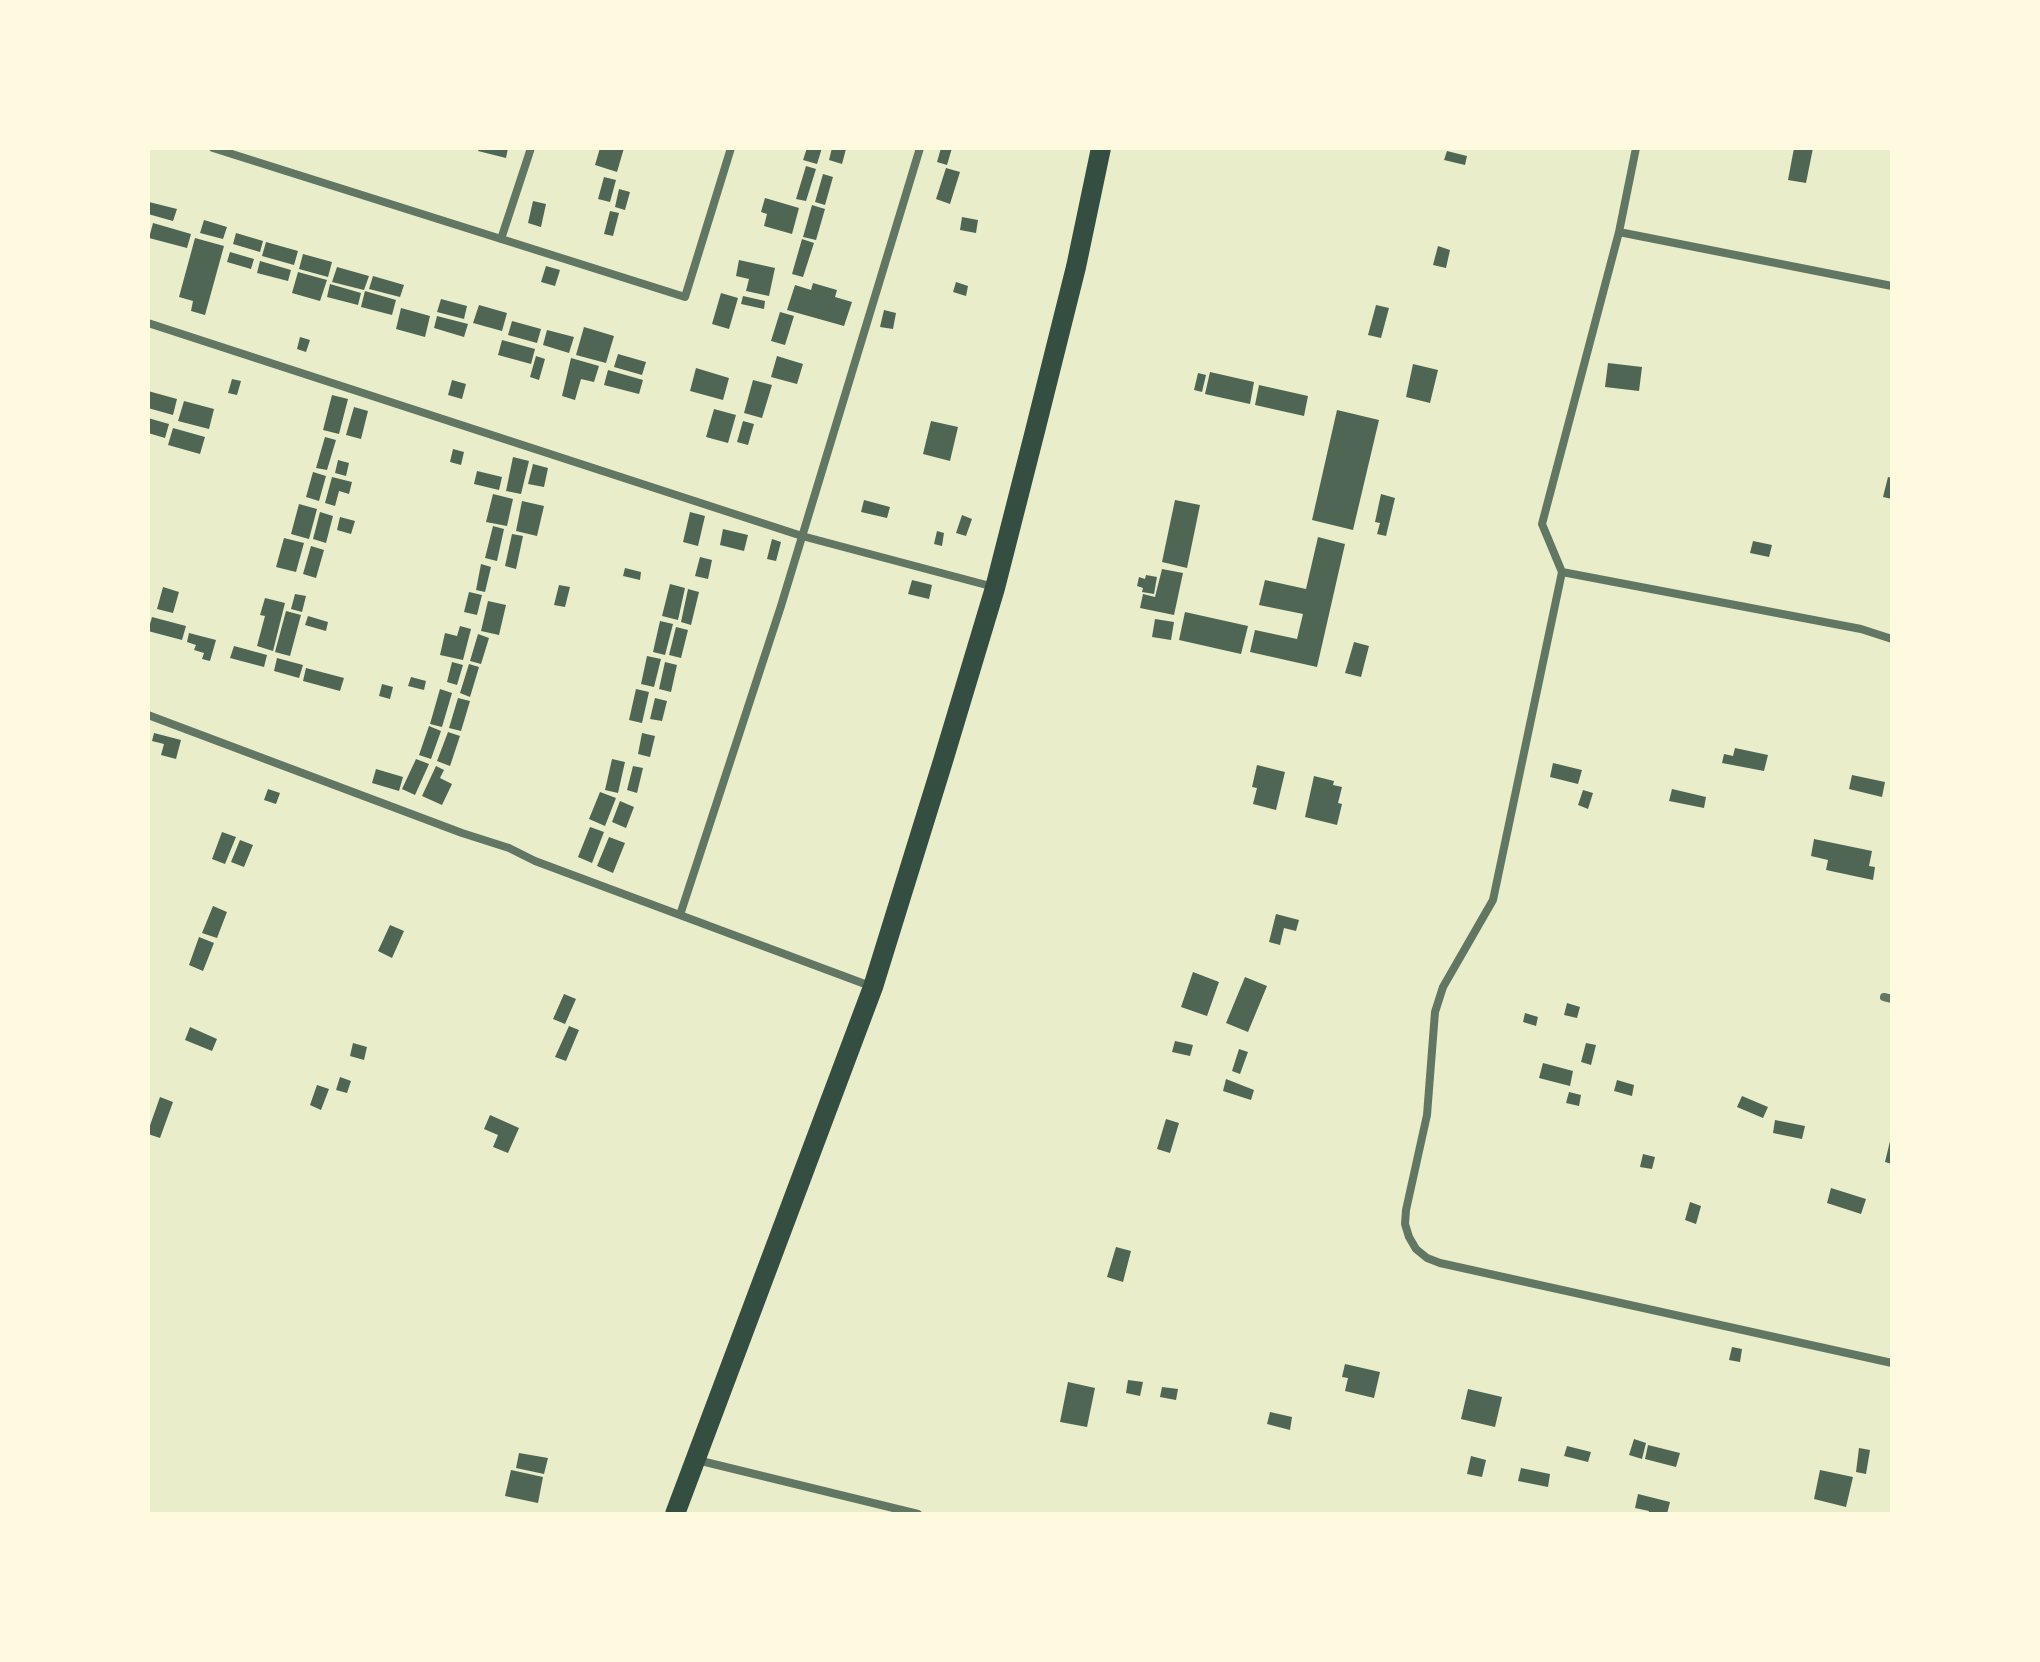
<!DOCTYPE html>
<html>
<head>
<meta charset="utf-8">
<style>
  body { margin:0 }
  #map { position:relative; width:2040px; height:1662px; overflow:hidden; background:#e9edc9; font-family:Barlow,sans-serif }
  canvas { display:block }
  .frame { position:absolute; inset:0; border:150px solid #fefae0; pointer-events:none }
</style>
</head>
<body>
<div id="map">
<canvas width="2040" height="1662"></canvas>
<div class="frame"></div>
</div>
<script>
const ctx = document.querySelector('canvas').getContext('2d');
ctx.lineJoin = 'round';
function fill(path, color) { ctx.fillStyle = color; ctx.fill(path, 'evenodd'); }
const shape = rows => new Path2D(rows.map(r => 'M' + r).join(''));
function strokePath(path, color, width, dash) { ctx.strokeStyle = color; ctx.lineWidth = width; ctx.lineCap = dash ? 'butt' : 'round'; ctx.setLineDash(dash || []); ctx.stroke(path); }
fill(shape([
  [479,148,508,148,506,158,478,151],
  [600,148,624,148,617,172,595,165],
  [807,148,822,148,817,164,803,160],
  [832,148,846,149,842,164,829,160],
  [941,148,952,148,947,165,937,162],
  [1794,148,1813,148,1806,183,1788,180],
  [1447,151,1467,156,1465,165,1444,160],
  [806,166,816,169,806,201,796,199],
  [946,168,960,172,950,204,936,199],
  [823,174,833,177,825,205,815,202],
  [604,177,616,180,610,202,598,199],
  [619,189,630,192,625,210,615,207],
  [765,198,799,208,792,234,764,226,767,214,761,212],
  [533,201,546,204,541,227,528,223],
  [149,202,177,209,173,221,148,214],
  [812,205,825,209,816,240,803,237],
  [610,211,619,213,613,236,604,234],
  [962,217,978,220,976,233,960,230],
  [204,220,227,227,223,239,200,233],
  [153,223,191,234,187,248,149,238],
  [236,233,263,241,260,252,233,244],
  [195,238,224,246,205,315,191,311,193,301,179,297],
  [802,239,814,243,803,277,792,274],
  [266,242,298,251,294,265,262,256],
  [1438,246,1450,250,1446,268,1433,265],
  [230,252,254,259,251,269,227,262],
  [303,254,332,262,328,277,299,269],
  [739,260,775,268,769,296,746,291,749,279,736,276],
  [260,261,291,270,288,281,257,273],
  [546,266,560,270,555,286,541,282],
  [337,267,369,276,364,290,332,282],
  [298,272,327,280,320,301,292,293],
  [373,276,404,285,400,297,369,289],
  [956,282,968,286,966,296,953,292],
  [813,283,837,290,835,297,852,302,844,326,787,310,795,285,811,290],
  [330,284,361,293,358,305,327,297],
  [365,291,396,300,392,315,361,307],
  [721,293,738,298,729,329,712,324],
  [743,296,765,301,764,309,741,304],
  [441,299,467,306,464,319,437,312],
  [479,305,507,313,502,331,473,323],
  [1376,305,1389,308,1381,338,1368,335],
  [401,308,430,316,425,337,396,329],
  [884,310,896,313,893,329,880,327],
  [780,312,794,316,785,345,771,341],
  [437,316,468,324,464,337,434,328],
  [512,321,541,329,537,343,508,335],
  [584,327,614,336,606,363,576,355],
  [547,330,574,337,569,353,543,345],
  [300,337,310,340,306,352,297,349],
  [502,340,535,349,531,364,498,355],
  [618,354,646,362,642,375,614,367],
  [536,356,545,359,539,380,530,377],
  [777,356,803,364,797,384,771,377],
  [571,358,599,366,594,382,581,379,575,400,562,396],
  [1608,363,1642,367,1639,391,1605,387],
  [1413,364,1438,370,1430,403,1406,397],
  [696,368,729,378,723,400,690,391],
  [608,370,643,380,639,394,604,385],
  [1210,372,1254,382,1250,404,1205,394],
  [1198,373,1206,375,1202,392,1194,390],
  [232,379,241,381,237,395,228,393],
  [452,380,466,384,462,399,448,395],
  [753,380,772,385,762,418,744,413],
  [1259,385,1308,396,1304,416,1255,405],
  [148,391,177,399,173,415,148,408],
  [332,395,348,399,339,434,323,430],
  [184,401,214,409,209,429,178,421],
  [354,407,368,411,361,439,346,435],
  [714,409,736,415,728,443,706,437],
  [1337,410,1379,420,1353,530,1312,520],
  [148,418,169,424,165,438,148,433],
  [743,421,754,424,748,445,737,442],
  [931,421,958,427,950,461,923,454],
  [173,428,205,437,200,454,168,445],
  [325,437,336,440,327,470,316,468],
  [453,449,464,452,461,465,450,462],
  [513,457,529,461,521,494,506,491],
  [338,460,349,463,346,476,335,473],
  [533,464,548,468,544,487,528,484],
  [477,471,502,477,499,490,474,484],
  [313,472,326,476,319,501,306,497],
  [332,477,352,482,349,494,339,491,335,506,325,503],
  [1888,477,1892,478,1892,499,1883,497],
  [493,494,513,499,507,526,486,522],
  [1381,494,1395,498,1386,536,1377,534,1380,523,1375,522],
  [864,500,890,507,887,518,861,512],
  [1175,500,1200,505,1187,568,1162,562],
  [522,501,544,506,537,536,516,531],
  [299,504,317,509,309,539,291,534],
  [320,512,333,516,326,543,313,539],
  [690,512,705,516,698,546,683,542],
  [962,515,972,519,966,536,956,533],
  [340,517,355,521,351,534,337,530],
  [493,526,504,529,497,561,485,558],
  [723,529,748,535,744,551,720,545],
  [937,531,944,533,942,546,934,544],
  [512,534,523,536,516,569,505,566],
  [1318,537,1345,544,1317,667,1250,652,1255,630,1297,639,1303,614,1259,605,1265,580,1306,589],
  [284,538,304,543,296,572,276,567],
  [772,539,781,542,776,561,767,559],
  [1753,541,1772,545,1769,557,1750,553],
  [311,546,324,550,316,578,303,574],
  [700,557,712,560,708,579,695,576],
  [481,564,491,567,485,592,476,590],
  [625,568,641,572,640,580,623,576],
  [1162,569,1183,573,1174,615,1140,608,1143,594,1155,597],
  [1146,575,1157,577,1154,594,1142,592,1143,588,1137,586,1139,577,1145,579],
  [912,580,932,585,929,599,908,594],
  [670,584,685,588,678,620,662,616],
  [559,585,570,587,565,607,554,605],
  [163,587,179,592,173,613,157,609],
  [688,589,699,592,691,625,681,622],
  [469,592,482,595,477,615,464,612],
  [295,594,306,596,302,612,291,609],
  [265,598,285,603,273,651,257,646,265,616,260,615],
  [488,601,506,605,499,635,481,631],
  [286,611,301,615,290,656,275,652],
  [1185,612,1248,626,1241,654,1179,640],
  [308,616,328,622,326,631,305,625],
  [152,617,186,626,182,640,148,631],
  [1155,619,1174,622,1171,640,1152,637],
  [660,621,673,624,665,655,653,652],
  [460,626,471,629,463,660,440,655,445,633,457,636],
  [676,627,688,630,681,658,669,655],
  [189,633,216,640,210,661,202,659,204,653,194,650,196,645,187,642],
  [478,634,489,638,481,664,470,661],
  [1354,642,1369,646,1361,677,1345,673],
  [234,646,267,655,264,667,230,658],
  [647,656,661,659,654,687,641,684],
  [277,658,303,665,299,678,274,671],
  [452,662,463,665,457,685,447,682],
  [665,662,677,665,671,692,659,689],
  [469,664,479,667,470,697,460,693],
  [306,668,344,678,340,691,303,681],
  [411,677,426,681,424,690,408,686],
  [382,684,393,687,390,699,379,696],
  [440,689,452,693,442,727,430,724],
  [636,689,649,692,642,723,629,720],
  [458,698,470,701,461,731,449,728],
  [655,698,667,701,662,721,650,719],
  [429,726,441,731,431,759,419,755],
  [448,732,460,736,450,766,437,761],
  [154,733,181,740,176,759,161,755,164,744,152,741],
  [642,733,655,736,650,757,638,754],
  [1735,748,1768,755,1764,771,1722,763,1724,754,1733,756],
  [416,759,429,764,415,795,402,789],
  [612,759,625,762,618,793,605,790],
  [1553,763,1582,770,1578,784,1550,777],
  [1257,765,1285,772,1276,810,1253,804,1257,788,1252,787],
  [436,766,444,770,440,778,452,784,442,805,422,796],
  [633,766,643,768,637,793,627,790],
  [376,769,403,777,399,791,372,783],
  [1852,775,1885,782,1882,797,1849,789],
  [1314,776,1334,781,1333,785,1342,787,1338,803,1342,804,1337,825,1305,817],
  [268,789,280,793,276,804,264,800],
  [1672,789,1706,797,1704,808,1669,801],
  [1583,790,1593,793,1588,809,1578,805],
  [600,792,616,798,605,826,589,819],
  [620,801,634,807,626,828,612,822],
  [590,827,604,832,592,863,578,857],
  [222,832,236,837,225,864,212,859],
  [609,837,625,843,613,873,597,866],
  [1814,839,1872,851,1869,866,1875,867,1873,880,1826,870,1828,860,1811,856],
  [240,840,253,845,244,867,231,862],
  [213,906,227,912,217,938,202,933],
  [1276,914,1299,920,1296,931,1284,928,1280,945,1269,942],
  [390,925,404,931,392,958,378,951],
  [199,937,214,943,203,971,189,965],
  [1193,972,1219,982,1207,1016,1181,1007],
  [1245,977,1267,986,1248,1032,1226,1023],
  [564,994,576,999,565,1024,553,1019],
  [1567,1003,1580,1007,1577,1018,1564,1015],
  [1525,1013,1538,1017,1536,1026,1523,1022],
  [569,1026,579,1030,566,1061,555,1057],
  [190,1027,217,1039,212,1051,185,1040],
  [1175,1041,1193,1045,1190,1056,1172,1052],
  [353,1043,367,1047,364,1060,350,1056],
  [1586,1043,1596,1045,1591,1065,1581,1062],
  [1239,1049,1248,1052,1240,1074,1232,1071],
  [1543,1063,1573,1071,1570,1086,1539,1078],
  [340,1077,351,1081,347,1093,336,1090],
  [1226,1079,1254,1090,1251,1100,1223,1091],
  [1617,1080,1634,1085,1632,1096,1614,1091],
  [317,1085,329,1089,321,1110,310,1105],
  [1569,1092,1581,1095,1579,1106,1566,1103],
  [1742,1096,1768,1107,1763,1118,1737,1107],
  [160,1097,173,1102,160,1138,148,1134,148,1131],
  [490,1115,519,1128,508,1153,493,1147,498,1135,484,1129],
  [1166,1119,1179,1123,1170,1153,1157,1149],
  [1775,1120,1805,1126,1802,1139,1773,1133],
  [1891,1137,1892,1138,1892,1164,1885,1162],
  [1643,1154,1655,1157,1652,1169,1640,1167],
  [1831,1188,1866,1199,1861,1214,1827,1203],
  [1690,1202,1701,1206,1696,1224,1685,1220],
  [1116,1247,1131,1251,1123,1282,1107,1277],
  [1732,1347,1742,1349,1740,1362,1729,1360],
  [1345,1364,1380,1372,1374,1398,1345,1391,1348,1378,1342,1377],
  [1128,1380,1143,1382,1140,1396,1126,1393],
  [1068,1382,1095,1388,1087,1427,1060,1422],
  [1162,1387,1178,1389,1176,1400,1160,1397],
  [1468,1389,1502,1397,1495,1427,1461,1419],
  [1270,1412,1292,1417,1290,1430,1267,1424],
  [1634,1439,1646,1443,1642,1459,1629,1455],
  [1648,1445,1680,1453,1676,1467,1645,1459],
  [1567,1446,1591,1452,1588,1462,1564,1456],
  [1859,1448,1870,1450,1866,1474,1856,1472],
  [519,1453,548,1458,544,1474,516,1468],
  [1471,1456,1486,1460,1482,1477,1467,1474],
  [1521,1468,1550,1474,1548,1487,1518,1481],
  [511,1470,543,1477,538,1503,505,1496],
  [1820,1470,1853,1477,1846,1507,1814,1499],
  [1638,1494,1670,1502,1667,1514,1648,1514,1649,1511,1635,1508]
]), '#4f6655');
strokePath(shape([
  [213,148,685,297,731,148],
  [1636,148,1619,232,1542,524,1562,572,1861,629,1892,639],
  [1619,232,1892,286],
  [501,239,531,148],
  [148,323,802,536,994,587],
  [1562,572,1493,900,1443,987,1435,1012,1427,1115,1406,1210,1405,1224,1409,1237,1416,1249,1427,1258,1440,1263,1892,1363],
  [148,715,462,833,509,848,535,861,873,987],
  [680,915,781,606,920,148],
  [1884,997,1892,999],
  [697,1460,918,1514]
]), '#617663', 8);
strokePath(shape([
  [675,1514,873,987,943,761,995,588,1035,431,1076,267,1101,148]
]), '#344e41', 20);
</script>
</body>
</html>
